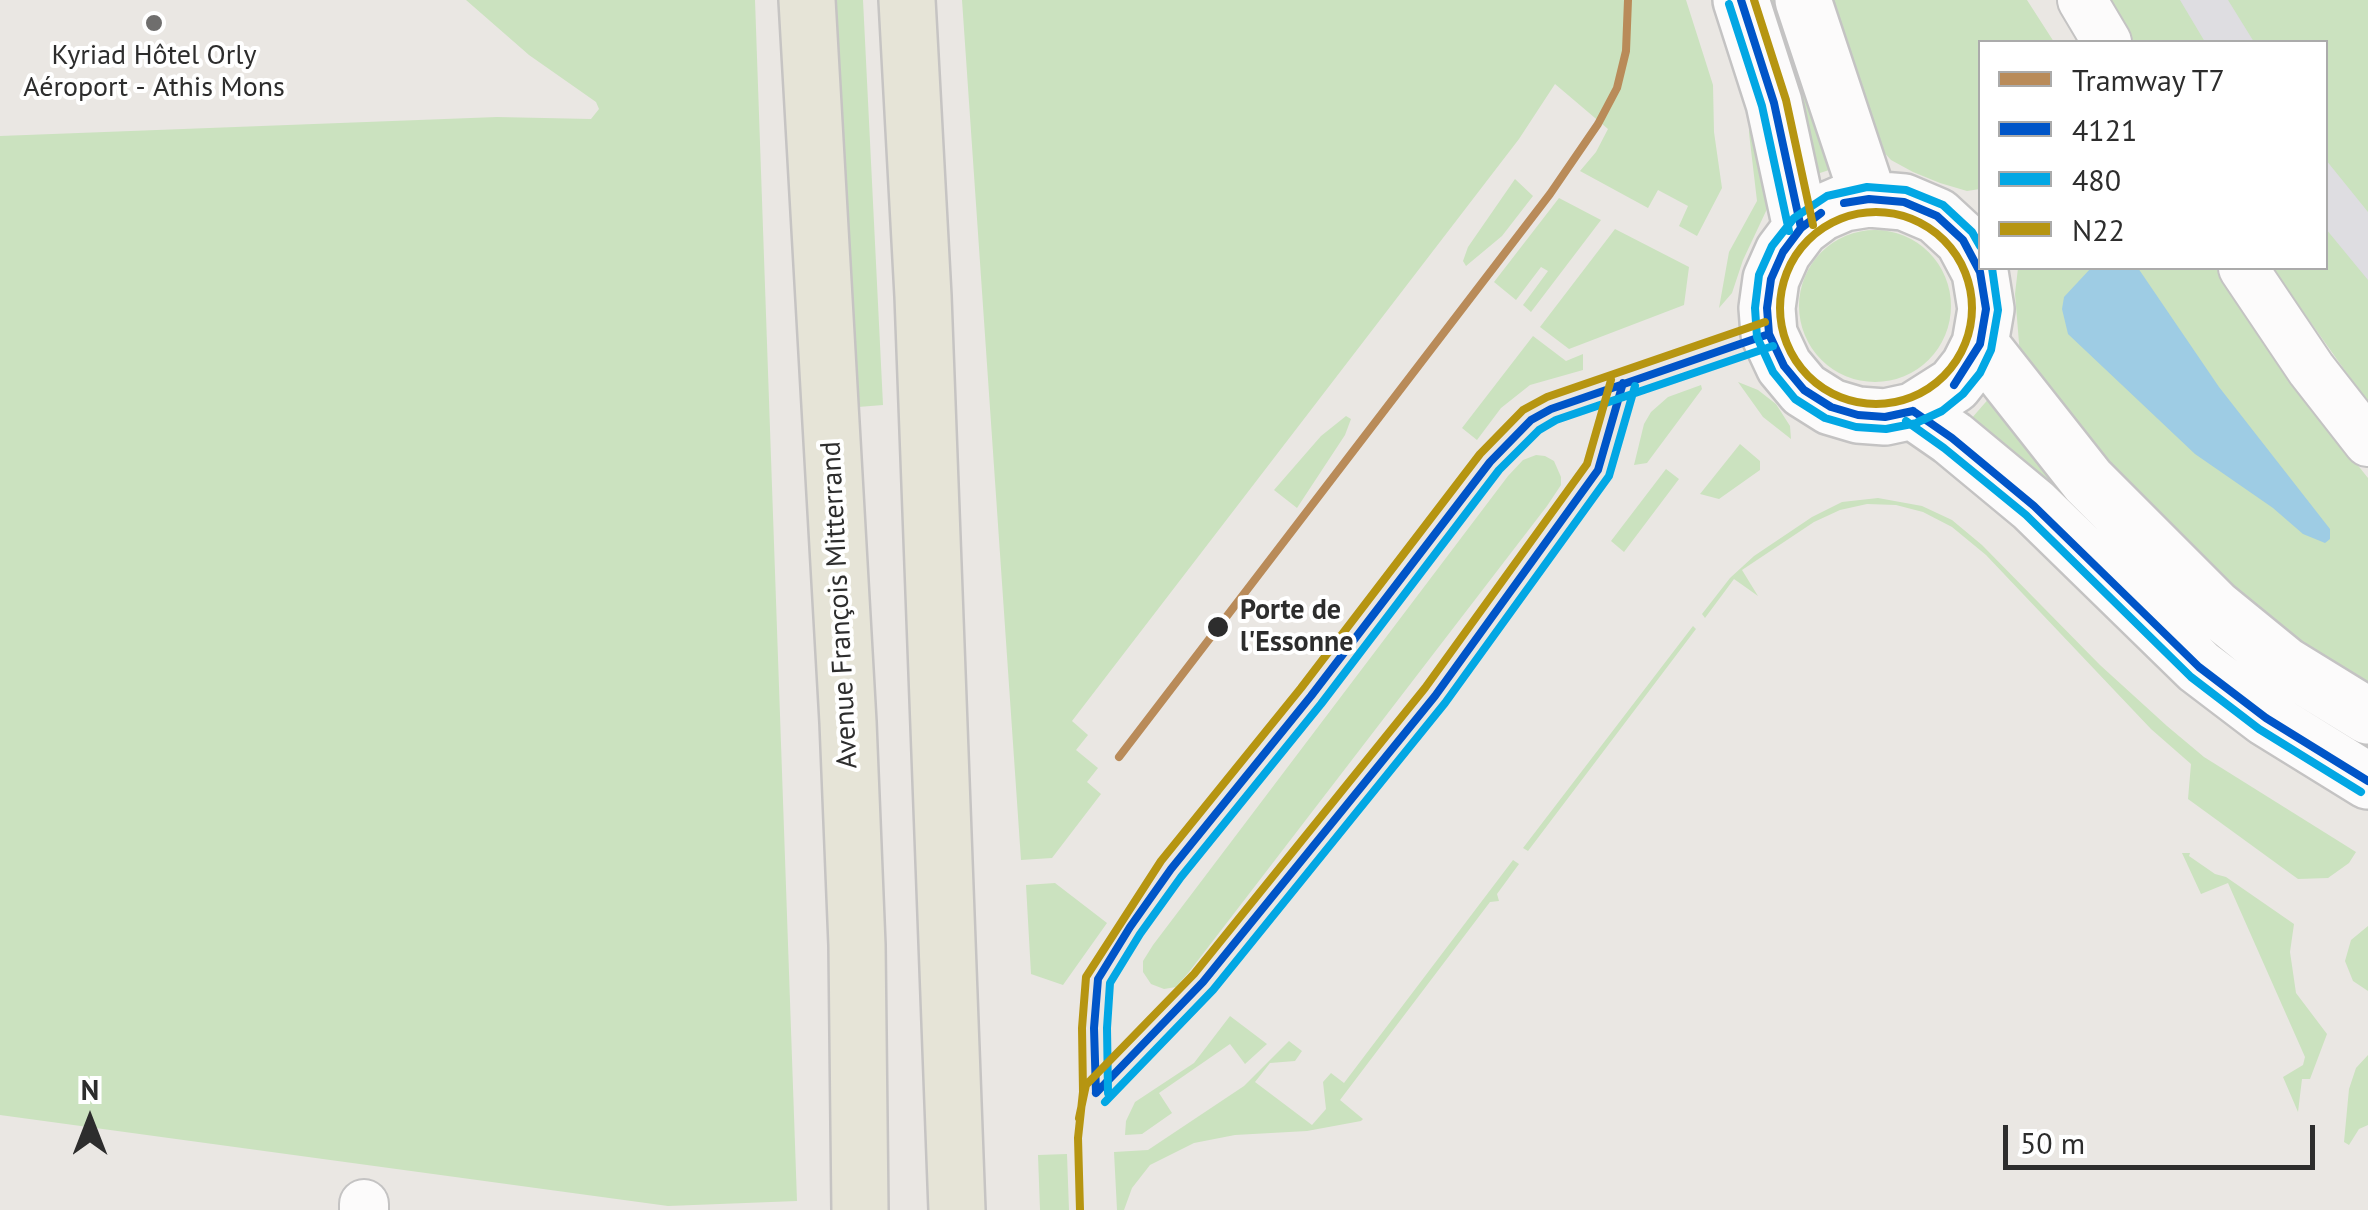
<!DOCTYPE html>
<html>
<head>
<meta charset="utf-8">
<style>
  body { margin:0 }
  #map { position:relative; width:2368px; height:1210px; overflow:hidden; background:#eae7e3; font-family:"PT Sans",sans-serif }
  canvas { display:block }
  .legend { position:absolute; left:1978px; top:40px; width:350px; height:230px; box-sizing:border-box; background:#fff; border:2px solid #ababab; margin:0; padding:12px 18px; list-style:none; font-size:30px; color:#2d2d2d }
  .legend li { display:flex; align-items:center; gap:20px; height:50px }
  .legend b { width:50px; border:2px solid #ababab }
  .north { position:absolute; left:40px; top:1070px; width:100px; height:100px; -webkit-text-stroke:8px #fff; paint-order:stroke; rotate:0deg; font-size:28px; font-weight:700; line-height:40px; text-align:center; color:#2d2d2d }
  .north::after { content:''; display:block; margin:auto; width:35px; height:45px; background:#2d2d2d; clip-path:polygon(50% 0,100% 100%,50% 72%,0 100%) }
  .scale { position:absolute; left:2003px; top:1125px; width:312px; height:45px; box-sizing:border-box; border:5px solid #2d2d2d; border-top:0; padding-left:12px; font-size:30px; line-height:35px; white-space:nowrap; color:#2d2d2d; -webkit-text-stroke:8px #fff; paint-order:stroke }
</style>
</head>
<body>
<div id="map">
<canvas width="2368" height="1210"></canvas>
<ul class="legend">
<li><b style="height:12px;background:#b98b59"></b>Tramway T7</li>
<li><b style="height:12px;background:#0055c8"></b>4121</li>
<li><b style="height:12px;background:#02a7e4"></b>480</li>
<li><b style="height:12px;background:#b69511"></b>N22</li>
</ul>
<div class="north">N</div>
<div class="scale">50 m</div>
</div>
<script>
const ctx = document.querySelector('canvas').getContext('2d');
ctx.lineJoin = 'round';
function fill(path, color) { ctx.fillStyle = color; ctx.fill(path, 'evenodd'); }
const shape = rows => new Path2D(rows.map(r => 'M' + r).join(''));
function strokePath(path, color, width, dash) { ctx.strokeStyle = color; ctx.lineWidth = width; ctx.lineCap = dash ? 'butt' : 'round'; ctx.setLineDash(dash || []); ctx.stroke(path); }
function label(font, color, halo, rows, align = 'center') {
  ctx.font = font + ' "PT Sans",sans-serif'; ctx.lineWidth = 8; ctx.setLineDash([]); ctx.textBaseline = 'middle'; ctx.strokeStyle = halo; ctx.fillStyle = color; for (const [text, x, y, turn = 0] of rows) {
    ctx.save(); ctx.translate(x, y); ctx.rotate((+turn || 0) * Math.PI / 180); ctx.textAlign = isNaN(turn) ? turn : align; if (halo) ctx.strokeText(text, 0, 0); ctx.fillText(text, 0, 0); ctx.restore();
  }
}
fill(shape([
  [2157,0,2368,0,2368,332,2326,268,2326,42,2182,42]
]), '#dedde1');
fill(shape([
  [466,0,755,0,797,1201,668,1206,0,1115,0,136,497,117,591,119,599,109,596,102,529,55],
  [828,0,863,0,883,405,858,407,885,1008,879,1008],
  [962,0,1686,0,1713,85,1714,132,1722,188,1697,236,1679,226,1688,206,1658,190,1648,208,1580,171,1596,152,1608,129,1555,84,1519,139,1072,721,1088,735,1076,750,1098,768,1087,782,1101,794,1052,858,1021,860],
  [1763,0,1782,0,1835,168,1817,174],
  [1823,0,2027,0,2054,42,1980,42,1980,189,1967,191,1940,183,1913,172,1891,160,1881,149],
  [2109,0,2180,0,2205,42,2134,42],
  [2228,0,2368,0,2368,212,2326,160,2326,42,2254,42],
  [1749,88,1768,195,1767,209,1743,260,1732,293,1719,308,1729,252,1757,201,1749,133],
  [1515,179,1533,196,1502,236,1466,266,1463,261,1468,247],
  [1559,198,1601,220,1531,312,1523,305,1548,271,1541,267,1516,300,1494,282],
  [1615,229,1689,267,1684,305,1569,349,1540,327],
  [2326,229,2368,280,2368,403,2272,268,2326,268],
  '1799 306a76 76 0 1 1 152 0a76 76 0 1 1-152 0Z',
  [2018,268,2216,268,2296,388,2368,478,2368,692,2308,656,2129,493,2020,355,2015,294],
  [1533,336,1566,361,1583,354,1583,370,1530,385,1501,408,1477,440,1462,428],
  [1738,382,1758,390,1776,404,1790,426,1791,439,1763,417],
  [1701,385,1702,389,1647,463,1634,465,1644,424,1651,412,1668,397],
  [1991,396,2368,740,2368,758,2271,698,1994,437,1971,419],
  [1346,416,1351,419,1345,435,1297,508,1274,490,1321,436],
  [1740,444,1760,461,1760,470,1719,499,1700,494],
  [1536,455,1545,456,1554,461,1561,477,1561,485,1547,506,1189,972,1176,987,1164,989,1151,984,1143,972,1143,961,1153,945,1508,476,1523,460],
  [1666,469,1679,479,1624,552,1611,541],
  [1878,498,1922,506,1952,520,1982,545,2100,665,2167,726,2204,757,2356,852,2349,863,2328,878,2298,879,2188,799,2191,764,2151,729,1986,555,1952,527,1923,512,1896,505,1867,504,1840,510,1814,522,1742,570,1758,596,1734,579,1705,618,1702,614,1730,578,1754,556,1812,517,1842,502],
  [1693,626,1696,629,1528,851,1523,848],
  [2182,853,2190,853,2189,856,2215,874,2226,877,2294,924,2290,952,2296,993,2327,1034,2310,1079,2302,1079,2298,1112,2283,1077,2303,1065,2305,1057,2228,883,2201,894],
  [1513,860,1519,864,1497,894,1499,901,1490,902,1340,1100,1363,1119,1361,1121,1307,1131,1235,1135,1194,1143,1150,1165,1132,1188,1124,1210,1117,1210,1114,1152,1148,1150,1244,1086,1289,1041,1302,1051,1295,1061,1270,1063,1255,1082,1312,1125,1326,1109,1323,1082,1331,1073,1344,1083],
  [1055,883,1107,923,1063,985,1031,974,1026,885],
  [2368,926,2368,991,2353,981,2345,961,2351,940],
  [1230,1016,1267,1044,1245,1064,1230,1044,1159,1093,1172,1113,1142,1134,1125,1135,1126,1121,1135,1102,1194,1063],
  [2368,1055,2368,1125,2359,1129,2349,1145,2344,1142,2349,1089,2356,1068],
  [1067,1154,1069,1210,1040,1210,1038,1155]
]), '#cbe2bf');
fill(shape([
  [2091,268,2138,268,2219,387,2330,529,2330,539,2325,543,2303,534,2273,508,2195,454,2068,334,2062,309,2064,297]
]), '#9ecce4');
const minor = shape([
  [2082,0,2107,42],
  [2243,268,2311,369,2368,442],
  [364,1204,364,1210]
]);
const secondary = shape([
  [1741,0,1774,103,1801,228],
  [1803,0,1869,199],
  [1980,344,2088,481,2214,607,2285,665,2368,716],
  [1913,411,1954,385,1969,366,1980,344,1986,309,1980,272,1963,240,1937,216,1904,202,1869,199,1844,203,1821,213,1801,228,1783,252,1771,279,1767,308,1769,334,1784,366,1804,390,1831,407,1858,415,1885,417,1913,411,1952,438,2034,506,2199,667,2266,718,2368,781]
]);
const primary = shape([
  [807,0,848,722,857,945,860,1210],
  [907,0,923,296,957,1210]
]);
strokePath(minor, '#c4c3c3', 52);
strokePath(secondary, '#c4c3c3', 60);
strokePath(primary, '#c6c4c3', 60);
strokePath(minor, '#fcfbfb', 48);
strokePath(secondary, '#fcfbfb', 55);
strokePath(primary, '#e6e4d7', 55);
strokePath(shape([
  [1741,0,1774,103,1801,228],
  [1844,203,1869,199,1904,202,1937,216,1963,240,1980,272,1986,309,1980,344,1954,385],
  [1821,213,1801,228,1783,252,1771,279,1767,308,1769,334,1784,366,1804,390,1831,407,1858,415,1885,417,1913,411],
  [1913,411,1952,438,2034,506,2199,667,2266,718,2368,781],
  [1096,1093,1094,1028,1098,979,1130,927,1171,869,1311,696,1490,462,1531,420,1551,409,1769,334],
  [1096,1093,1203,982,1435,696,1598,470,1623,383]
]), '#0055c8', 8);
strokePath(shape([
  [1729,4,1762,106,1789,231],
  [1906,421,1944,448,2026,515,2191,677,2259,729,2361,792],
  [1918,422,1942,411,1963,394,1980,373,1991,350,1998,310,1992,268],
  [1917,423,1886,429,1856,427,1825,418,1795,399,1773,372,1757,337,1755,308,1759,275,1772,246,1794,218,1827,196,1867,187,1906,190,1943,205,1972,232,1980,246],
  [1108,1093,1107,1028,1110,983,1140,934,1181,877,1321,704,1499,470,1539,430,1556,420,1773,346],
  [1105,1102,1213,990,1445,703,1609,476,1635,386]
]), '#02a7e4', 8);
strokePath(shape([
  [1754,0,1786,100,1813,225],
  '1780 308a96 96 0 1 1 192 0a96 96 0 1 1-192 0Z',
  [1079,1118,1086,1085,1194,974,1425,688,1587,464,1611,380],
  [1080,1210,1078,1138,1083,1092,1082,1028,1086,977,1161,861,1301,688,1480,454,1523,410,1547,397,1765,322]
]), '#b69511', 8);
strokePath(shape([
  [1119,757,1550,194,1598,124,1617,88,1626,51,1628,0]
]), '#b98b59', 8);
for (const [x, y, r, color] of [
  [154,23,10,"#6f6e6d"],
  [1218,627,12,"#2d2d2d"]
]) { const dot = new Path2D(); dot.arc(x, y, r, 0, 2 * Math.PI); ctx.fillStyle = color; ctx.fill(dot); strokePath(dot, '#fff', 4); }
label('28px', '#2d2d2d', '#fff', [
  ["Kyriad Hôtel Orly",154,56],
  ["Aéroport - Athis Mons",154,88]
]);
label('28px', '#2d2d2d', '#fff', [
  ["Avenue François Mitterrand",840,605,-93]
]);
label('bold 28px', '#2d2d2d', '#fff', [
  ["Porte de",1240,611],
  ["l'Essonne",1240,643]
], 'left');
</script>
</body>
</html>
